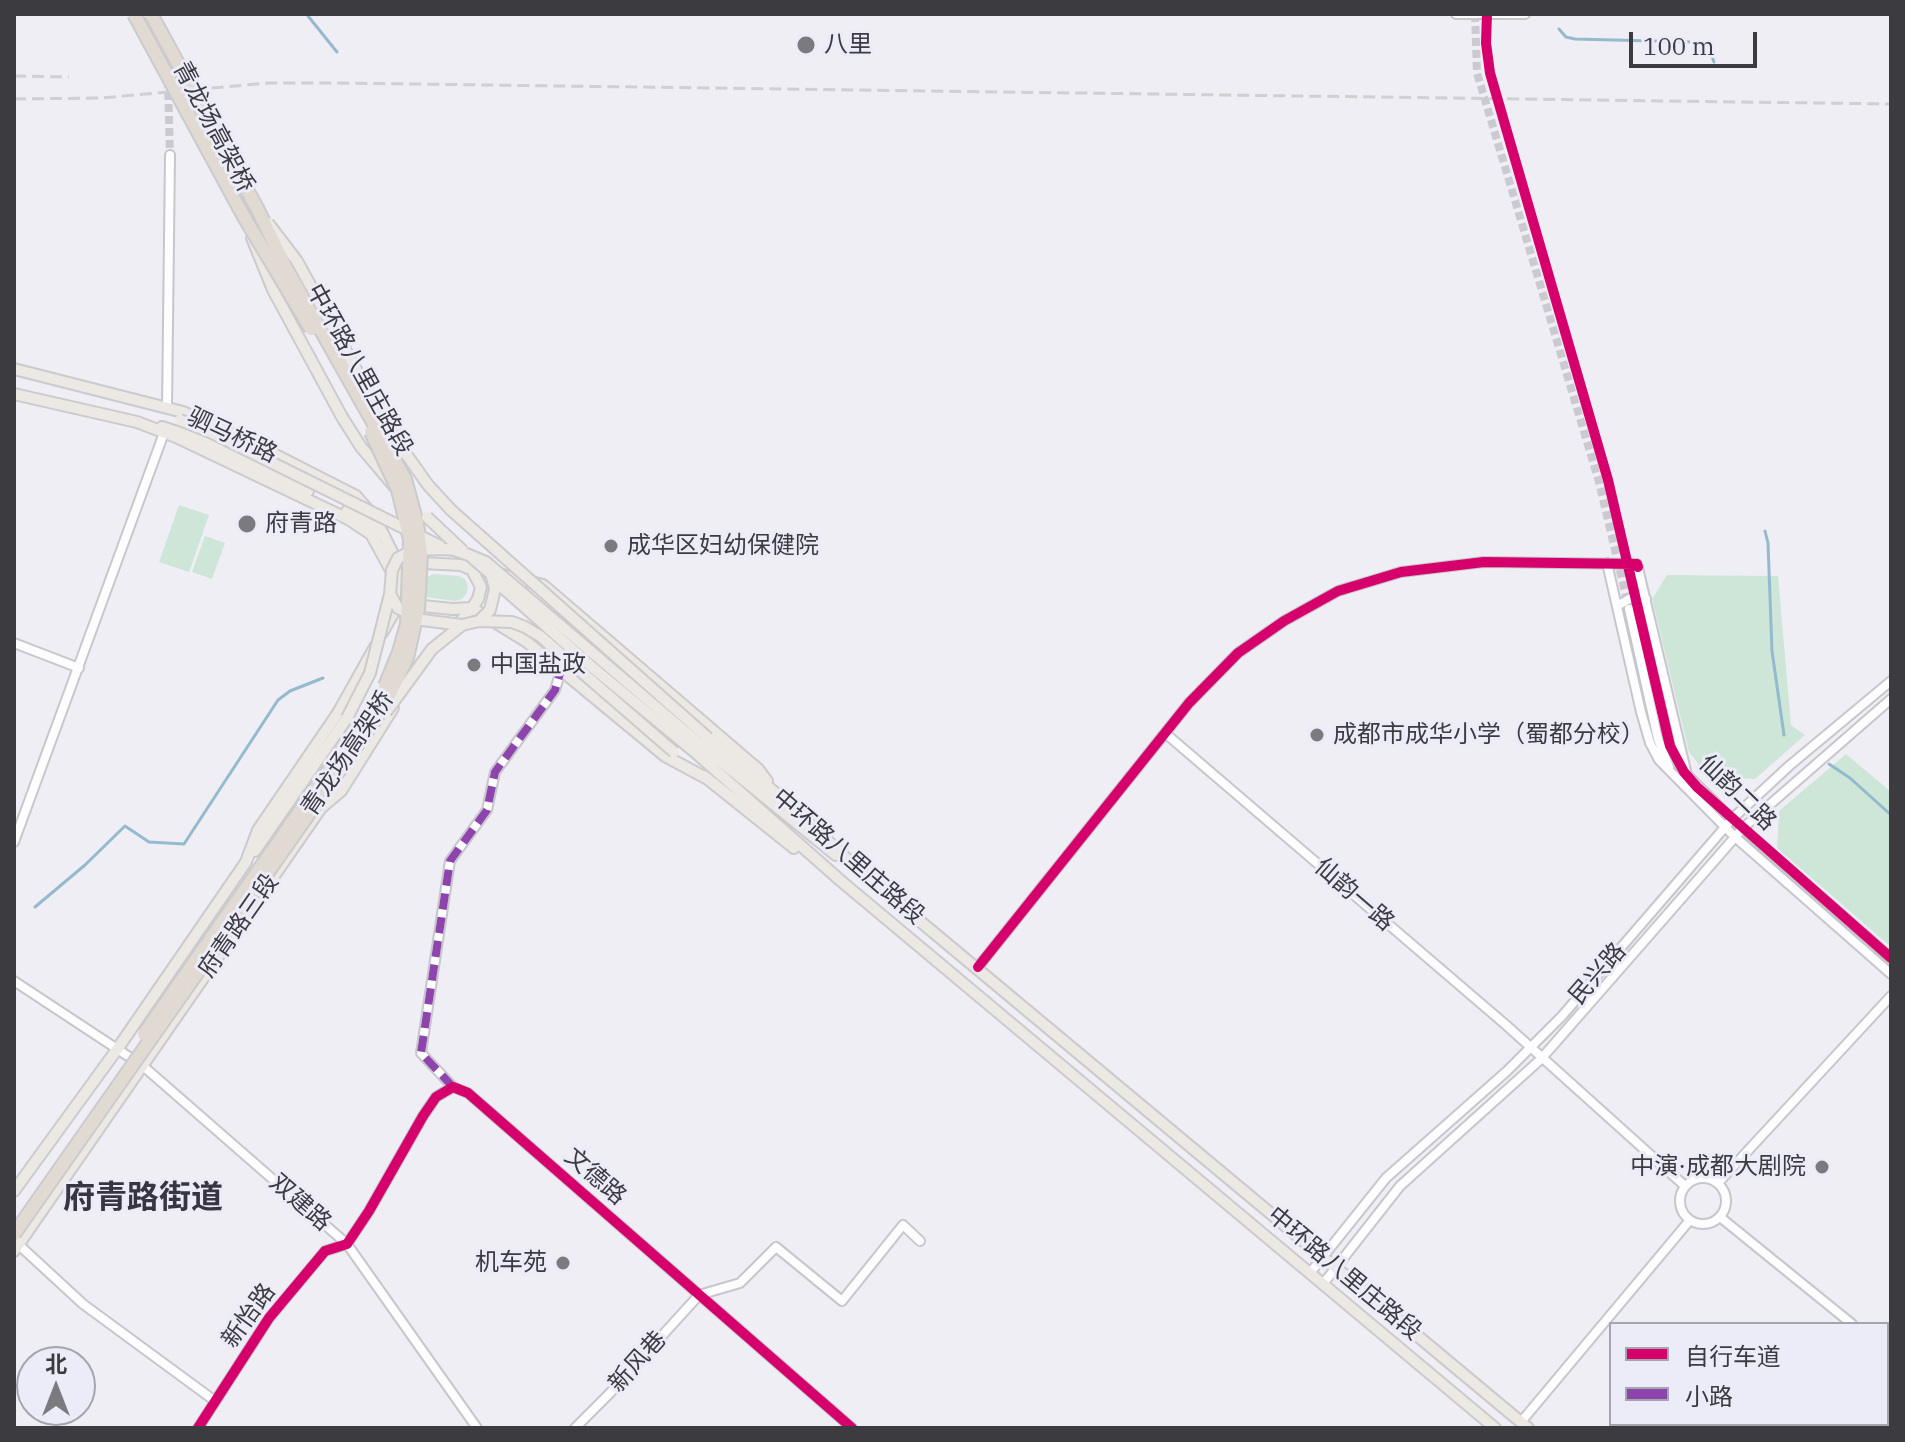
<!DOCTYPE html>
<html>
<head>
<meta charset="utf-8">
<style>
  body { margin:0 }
  #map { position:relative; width:1905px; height:1442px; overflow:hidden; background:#efeef5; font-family:"IBM Plex Serif","Noto Sans SC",serif }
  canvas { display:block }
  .frame { position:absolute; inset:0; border:16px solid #3b3b40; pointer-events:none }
  .legend { position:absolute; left:1609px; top:1322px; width:280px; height:104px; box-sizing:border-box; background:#ecebf8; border:2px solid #a5a5ae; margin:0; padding:10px 14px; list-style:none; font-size:24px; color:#3b3b40 }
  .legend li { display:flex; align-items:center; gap:16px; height:40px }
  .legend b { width:40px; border:2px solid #a5a5ae }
  .north { position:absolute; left:16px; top:1346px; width:80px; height:80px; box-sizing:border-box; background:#ecebf8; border:2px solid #a5a5ae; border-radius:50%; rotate:0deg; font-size:22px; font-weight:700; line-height:32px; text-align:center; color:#3b3b40 }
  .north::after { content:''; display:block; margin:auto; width:28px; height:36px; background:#7a7a7f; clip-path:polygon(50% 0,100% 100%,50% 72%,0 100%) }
  .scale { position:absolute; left:1629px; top:32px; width:128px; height:36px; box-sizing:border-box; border:4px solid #3b3b40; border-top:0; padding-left:10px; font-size:24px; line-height:28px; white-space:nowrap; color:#3b3b40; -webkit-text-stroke:6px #ecebf8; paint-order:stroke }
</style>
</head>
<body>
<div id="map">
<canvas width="1905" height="1442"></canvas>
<div class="frame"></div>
<ul class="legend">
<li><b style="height:10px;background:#d6006c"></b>自行车道</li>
<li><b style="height:10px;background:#8e44ad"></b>小路</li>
</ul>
<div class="north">北</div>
<div class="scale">100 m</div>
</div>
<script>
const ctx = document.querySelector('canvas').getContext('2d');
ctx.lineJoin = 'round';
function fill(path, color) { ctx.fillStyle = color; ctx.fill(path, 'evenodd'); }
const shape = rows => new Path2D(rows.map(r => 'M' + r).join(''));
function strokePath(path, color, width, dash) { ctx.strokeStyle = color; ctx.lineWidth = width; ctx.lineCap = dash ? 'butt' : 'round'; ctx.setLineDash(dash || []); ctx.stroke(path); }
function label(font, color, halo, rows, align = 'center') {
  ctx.font = font + ' "IBM Plex Serif","Noto Sans SC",serif'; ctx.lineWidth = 6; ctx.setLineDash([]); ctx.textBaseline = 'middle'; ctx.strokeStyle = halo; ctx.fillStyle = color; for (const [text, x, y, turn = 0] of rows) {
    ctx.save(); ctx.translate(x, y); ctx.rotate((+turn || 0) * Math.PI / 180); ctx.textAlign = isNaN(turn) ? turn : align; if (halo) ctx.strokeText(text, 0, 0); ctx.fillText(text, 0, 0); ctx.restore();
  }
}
fill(shape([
  [179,505,209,515,189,572,159,562],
  [205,536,225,543,212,579,192,572],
  [433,574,459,576,465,579,468,586,467,593,462,599,455,601,426,597,422,592,422,580],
  [1667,575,1778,576,1791,725,1805,735,1755,779,1709,777,1689,752,1652,599],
  [1846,754,1891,792,1891,947,1777,848,1779,811]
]), '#cee6d8');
strokePath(shape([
  [308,16,337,52],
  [1559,29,1566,37,1575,39,1692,42,1703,45,1710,51,1714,62],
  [1765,531,1768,543,1772,651,1784,735],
  [1829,764,1850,778,1891,815],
  [35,907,85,865,125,826,149,842,184,844,278,700,290,691,323,678]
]), '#95bace', 3);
strokePath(shape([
  [1475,14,1477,73,1599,482,1629,609],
  [1487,14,1486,43,1490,73,1608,480,1635,601],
  [168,80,170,155]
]), '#cbcad1', 8, [8, 4]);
const minor = shape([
  [1456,14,1525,14],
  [146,29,159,42,167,59],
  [167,408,170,155],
  [1607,563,1641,712,1650,743,1659,760,1735,837,1891,974],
  [1617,606,1631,598,1646,599],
  [1636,606,1663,721,1670,746,1684,772,1732,819,1891,958],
  [1629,609,1658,739,1669,767],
  [14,643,79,668],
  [1165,733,1506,1025,1685,1186],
  [14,842,164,433],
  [978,967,1189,703,1238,653,1284,621,1338,591,1401,572,1484,562,1637,564,1687,775],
  [14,981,143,1066,347,1244,477,1428],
  [453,1087,421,1053,450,861,487,810,495,772,555,690,561,670],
  '1680 1201a23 23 0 1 1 46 0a23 23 0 1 1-46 0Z',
  [1718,1183,1891,996],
  [1720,1217,1852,1324],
  [19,1245,83,1304,215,1401],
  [1310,1273,1386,1178,1507,1071,1562,1016,1732,819,1789,766,1891,681],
  [1323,1284,1400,1186,1541,1059,1743,828,1891,699],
  [1887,1335,1891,1331],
  [1887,1352,1891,1356],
  [1521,1422,1690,1220],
  [198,1428,269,1318,325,1251,347,1244,369,1211,423,1116,436,1097,453,1087,468,1093,852,1428],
  [575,1428,610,1393,699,1295,740,1283,776,1247,842,1301,903,1225,920,1241],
  [1812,1428,1815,1424]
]);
const major = shape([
  [252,238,273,290,342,417,361,447,394,486],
  [14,369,183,412,252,443,356,496,375,518,403,574],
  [14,394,137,422,176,437,348,519,371,534,399,585],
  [162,427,206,441,308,491],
  [347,511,370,524,378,535],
  [422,563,461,565,472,570,481,587,478,599,472,608,452,609,423,606,403,596,399,585,403,574,422,563],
  [466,566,543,585,758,769,767,781],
  [454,629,472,608,527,642,665,756,706,778],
  [382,633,403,596],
  [708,738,778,795,861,872,1528,1428],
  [702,746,836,855],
  [696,753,841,881,1495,1428],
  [704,776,794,848],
  [255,851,347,718],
  [14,1191,118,1048,246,862,258,830,338,713,375,647],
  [14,1251,321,808,341,791,393,708]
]);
strokePath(minor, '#c7c6cb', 12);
strokePath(major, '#cbcacd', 14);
strokePath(minor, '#fdfcfe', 8);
strokePath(major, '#ece8e3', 10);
strokePath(shape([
  [14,76,69,77],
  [14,99,101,98,268,83,339,83,1891,104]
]), '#d0cfd2', 3, [12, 6]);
const majorBridge = shape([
  [268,223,297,261,389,430,428,485,451,510,708,738],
  [180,420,210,432,440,546],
  [427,517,463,551],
  [469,555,491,574,495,589,490,610,479,621,462,625,422,620,398,608,390,594,392,570,398,558,414,550,445,549,454,550,469,555,486,562,702,746],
  [492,578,592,667,696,753],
  [479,621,512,622,525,627,540,636,674,752],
  [386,712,432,649,462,625],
  [347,718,370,673,390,594]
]);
const highwayBridge = shape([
  [134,14,244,217,311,329],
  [371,432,398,490,410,540,407,624,399,652,385,686],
  [144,1034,363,721],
  [14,1234,383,708,407,658,418,609,421,554,417,523,405,479,287,270,257,208,151,14]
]);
strokePath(majorBridge, '#cbcacd', 14, []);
strokePath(highwayBridge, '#cbcacd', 16, []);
strokePath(majorBridge, '#ece8e3', 10);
strokePath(highwayBridge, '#e0dad3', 12);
strokePath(shape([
  [453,1087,421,1053,450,861,487,810,495,772,555,690,561,670]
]), '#8e44ad', 8, [16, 8]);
strokePath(shape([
  [1487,14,1486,43,1490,73,1608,480,1670,746,1684,772,1697,787,1891,958],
  [978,967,1189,703,1238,653,1284,621,1338,591,1401,572,1484,562,1637,564,1638,567],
  [198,1428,269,1318,325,1251,347,1244,369,1211,423,1116,436,1097,453,1087,468,1093,852,1428]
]), '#d6006c', 10);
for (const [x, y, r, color] of [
  [806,45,10,"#7a7a7f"],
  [247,524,10,"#7a7a7f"],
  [611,546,8,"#7a7a7f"],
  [474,665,8,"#7a7a7f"],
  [1317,735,8,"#7a7a7f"],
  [1822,1167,8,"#7a7a7f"],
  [563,1263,8,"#7a7a7f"]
]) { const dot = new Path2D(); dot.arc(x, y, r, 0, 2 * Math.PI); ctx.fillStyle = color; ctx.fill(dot); strokePath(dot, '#ecebf8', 3); }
label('24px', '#3b3b40', '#ecebf8', [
  ["八里",824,45],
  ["府青路",265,524],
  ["成华区妇幼保健院",627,546],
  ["中国盐政",490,665],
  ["成都市成华小学（蜀都分校）",1333,735],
  ["中演·成都大剧院",1806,1167,"right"],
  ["机车苑",547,1263,"right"]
], 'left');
label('24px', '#3b3b40', '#ecebf8', [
  ["青龙场高架桥",213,127,62],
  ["中环路八里庄路段",359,370,61],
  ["驷马桥路",232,436,25],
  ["青龙场高架桥",348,754,-56],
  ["仙韵二路",1737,793,44],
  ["中环路八里庄路段",848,857,41],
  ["仙韵一路",1354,895,41],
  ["府青路三段",239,926,-55],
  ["民兴路",1598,974,-49],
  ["文德路",595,1177,41],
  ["双建路",300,1203,41],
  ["中环路八里庄路段",1344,1274,40],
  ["新怡路",249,1316,-54],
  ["新风巷",638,1362,-48]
]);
label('bold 32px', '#373640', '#ecebf8', [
  ["府青路街道",143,1199]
]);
</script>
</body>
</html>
